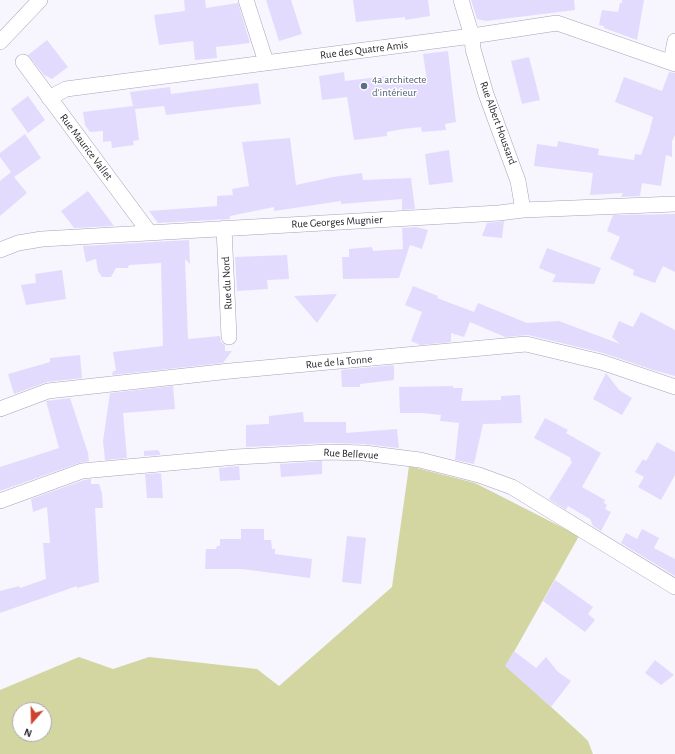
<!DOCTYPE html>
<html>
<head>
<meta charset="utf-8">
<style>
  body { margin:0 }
  #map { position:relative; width:675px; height:754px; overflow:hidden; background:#f7f5fe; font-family:"Alegreya Sans",sans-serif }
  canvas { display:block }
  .north { position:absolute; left:12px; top:702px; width:40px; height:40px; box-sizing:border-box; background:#fff; border:1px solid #a9a8ab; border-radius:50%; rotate:200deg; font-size:11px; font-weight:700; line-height:16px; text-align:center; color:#28262e }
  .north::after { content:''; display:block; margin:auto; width:14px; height:18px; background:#ce422e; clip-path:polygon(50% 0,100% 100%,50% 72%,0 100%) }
</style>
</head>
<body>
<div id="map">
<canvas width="675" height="754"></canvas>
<div class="north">N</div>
</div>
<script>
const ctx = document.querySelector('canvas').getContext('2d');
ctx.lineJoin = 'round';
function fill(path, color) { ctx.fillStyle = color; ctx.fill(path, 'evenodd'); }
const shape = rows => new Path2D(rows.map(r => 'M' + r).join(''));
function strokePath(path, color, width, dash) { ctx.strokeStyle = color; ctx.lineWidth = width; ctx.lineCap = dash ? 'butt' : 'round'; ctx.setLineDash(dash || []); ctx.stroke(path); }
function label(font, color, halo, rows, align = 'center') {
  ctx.font = font + ' "Alegreya Sans",sans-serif'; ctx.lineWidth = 3; ctx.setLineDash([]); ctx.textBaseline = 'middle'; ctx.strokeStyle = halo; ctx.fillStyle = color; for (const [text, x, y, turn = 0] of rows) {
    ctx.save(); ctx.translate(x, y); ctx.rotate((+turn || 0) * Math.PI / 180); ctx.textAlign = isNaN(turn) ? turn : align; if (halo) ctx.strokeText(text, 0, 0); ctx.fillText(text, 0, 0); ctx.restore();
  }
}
fill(shape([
  [409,466,475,483,579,536,506,666,582,735,588,741,593,754,0,754,0,690,79,657,113,669,149,657,257,669,279,686,392,587],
  [20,710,44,710,44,734,20,734]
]), '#d3d6a1');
fill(shape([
  [184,0,205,0,206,8,238,3,250,43,216,47,217,58,195,60,193,41,159,45,154,15,185,11],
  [266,0,291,0,302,34,279,41],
  [353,0,428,0,430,16,405,20,405,17,356,22],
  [471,0,574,0,575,10,486,21,477,19],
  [622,0,644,0,637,40,604,28,604,26,599,25,602,10,618,12,620,3,622,3],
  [47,40,68,67,52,79,44,75,28,55],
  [448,51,456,122,445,124,446,130,422,132,421,127,403,129,387,132,387,136,354,140,347,97,322,100,319,76,344,72,345,81,387,76,388,85,427,81,423,54],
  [529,57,540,100,522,104,511,61],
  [669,72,675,73,675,135,672,141,672,157,666,155,661,186,642,183,640,196,621,197,623,193,590,195,593,173,534,166,537,144,557,147,558,141,599,149,598,155,634,160,635,154,641,155,649,133,653,117,615,102,624,77,662,91],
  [258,83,261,104,166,115,164,106,135,109,139,140,133,141,134,145,112,148,111,141,103,142,103,131,90,132,85,125,83,112,133,106,130,92,170,87,171,94],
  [28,96,45,120,28,133,11,109],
  [25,134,41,158,14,177,27,193,0,216,0,181,11,172,0,157,0,153],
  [290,138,296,185,333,177,362,173,363,180,411,178,415,209,402,210,402,199,341,204,341,201,274,211,274,207,230,216,230,219,158,223,149,211,217,206,217,196,233,195,232,189,249,186,242,142],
  [449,150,453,182,429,185,425,154],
  [88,191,114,226,74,228,61,211],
  [675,214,675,272,663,266,655,283,633,275,634,270,610,259,620,237,607,231,613,215],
  [504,221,502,238,482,236,487,223],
  [416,227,428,230,422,249,410,245,399,278,343,279,342,257,349,257,349,249,372,247,373,251,403,249,402,228],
  [189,240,190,264,185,259,188,339,220,336,221,342,225,345,225,351,232,351,223,363,112,375,113,371,116,371,113,352,163,346,161,263,129,265,128,268,116,268,111,277,102,277,98,271,96,259,86,262,83,246],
  [547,248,601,268,594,284,552,282,556,275,539,268],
  [287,255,289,279,267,280,268,289,237,291,235,257],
  [62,270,66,299,26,305,21,285,36,283,35,274],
  [413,286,438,296,437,298,474,312,478,303,527,323,559,321,620,344,612,337,619,321,633,327,641,312,675,330,675,376,653,370,603,353,528,335,505,337,470,322,464,337,451,333,451,342,420,345,411,341,422,312,405,305],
  [337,294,317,323,294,296],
  [80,355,82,378,47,382,14,394,8,374,50,362,50,358],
  [394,365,394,380,360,384,360,387,342,387,341,370],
  [606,373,619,390,632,398,622,415,593,399],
  [173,386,175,409,123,413,127,458,105,460,103,441,110,393],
  [453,386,453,388,463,388,461,401,501,400,501,396,520,395,522,423,483,424,474,464,455,460,459,423,440,421,441,415,422,413,400,413,399,387],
  [70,398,88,453,89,461,79,463,0,491,0,467,59,448,46,401],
  [303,412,304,422,346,422,346,433,397,429,399,448,364,444,329,443,246,447,246,425,269,424,269,416],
  [545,418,568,430,566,433,601,453,582,487,605,500,604,503,607,505,605,509,611,512,601,531,593,526,590,519,568,506,566,510,549,499,572,462,570,460,571,458,534,438],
  [657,442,675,452,675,475,661,500,638,487,644,477,635,472,643,459,646,461],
  [158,450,159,452,160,452,160,455,144,456,144,451],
  [322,461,322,474,281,477,280,464],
  [239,466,240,480,220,481,219,468],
  [161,473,163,498,147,498,145,474],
  [91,479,91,484,99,484,102,493,103,508,95,508,99,582,77,588,77,586,0,613,0,591,19,586,20,588,46,579,43,543,50,543,47,507,33,512,31,499,84,480],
  [241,529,264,529,264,540,271,540,272,549,275,549,275,554,312,559,310,578,242,569,205,569,206,549,216,549,217,546,220,546,220,539,241,539],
  [642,529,659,538,654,548,675,559,675,576,621,543,626,533,637,539],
  [347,536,366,538,361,584,342,582],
  [555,580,593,607,588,614,595,620,585,632,543,601],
  [514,651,536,668,546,657,558,672,571,681,551,707,505,666],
  [655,660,674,675,661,685,645,673]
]), '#e3dbfd');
const minor = shape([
  [246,0,266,62],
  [461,0,472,36,473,49,486,94,518,181,523,210],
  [0,42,40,0],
  [23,62,149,232],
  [671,62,675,41],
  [49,98,66,89,472,36,557,23,675,64],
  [224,228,229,337],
  [0,250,18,243,42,239,499,213,523,210,675,204],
  [0,409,48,391,230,371,526,344,601,362,675,387],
  [0,501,82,471,236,457,329,452,364,453,420,460,479,475,512,487,675,587]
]);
strokePath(minor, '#a8a3b8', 16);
strokePath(minor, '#fff', 15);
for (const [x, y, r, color] of [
  [364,86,4,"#5c6f8a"]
]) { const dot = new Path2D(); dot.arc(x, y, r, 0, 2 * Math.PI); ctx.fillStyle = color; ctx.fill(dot); strokePath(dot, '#fff', 1.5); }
label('11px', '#28262e', '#fff', [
  ["Rue des Quatre Amis",364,50,-7],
  ["Rue Albert Houssard",498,123,70],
  ["Rue Maurice Vallet",86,147,53],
  ["Rue Georges Mugnier",337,222,-3],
  ["Rue du Nord",227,283,-93],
  ["Rue de la Tonne",339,362,-5],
  ["Rue Bellevue",351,454,3]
]);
label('11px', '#4e5e75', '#fff', [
  ["4a architecte",372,80],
  ["d'intérieur",372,93]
], 'left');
</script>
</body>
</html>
